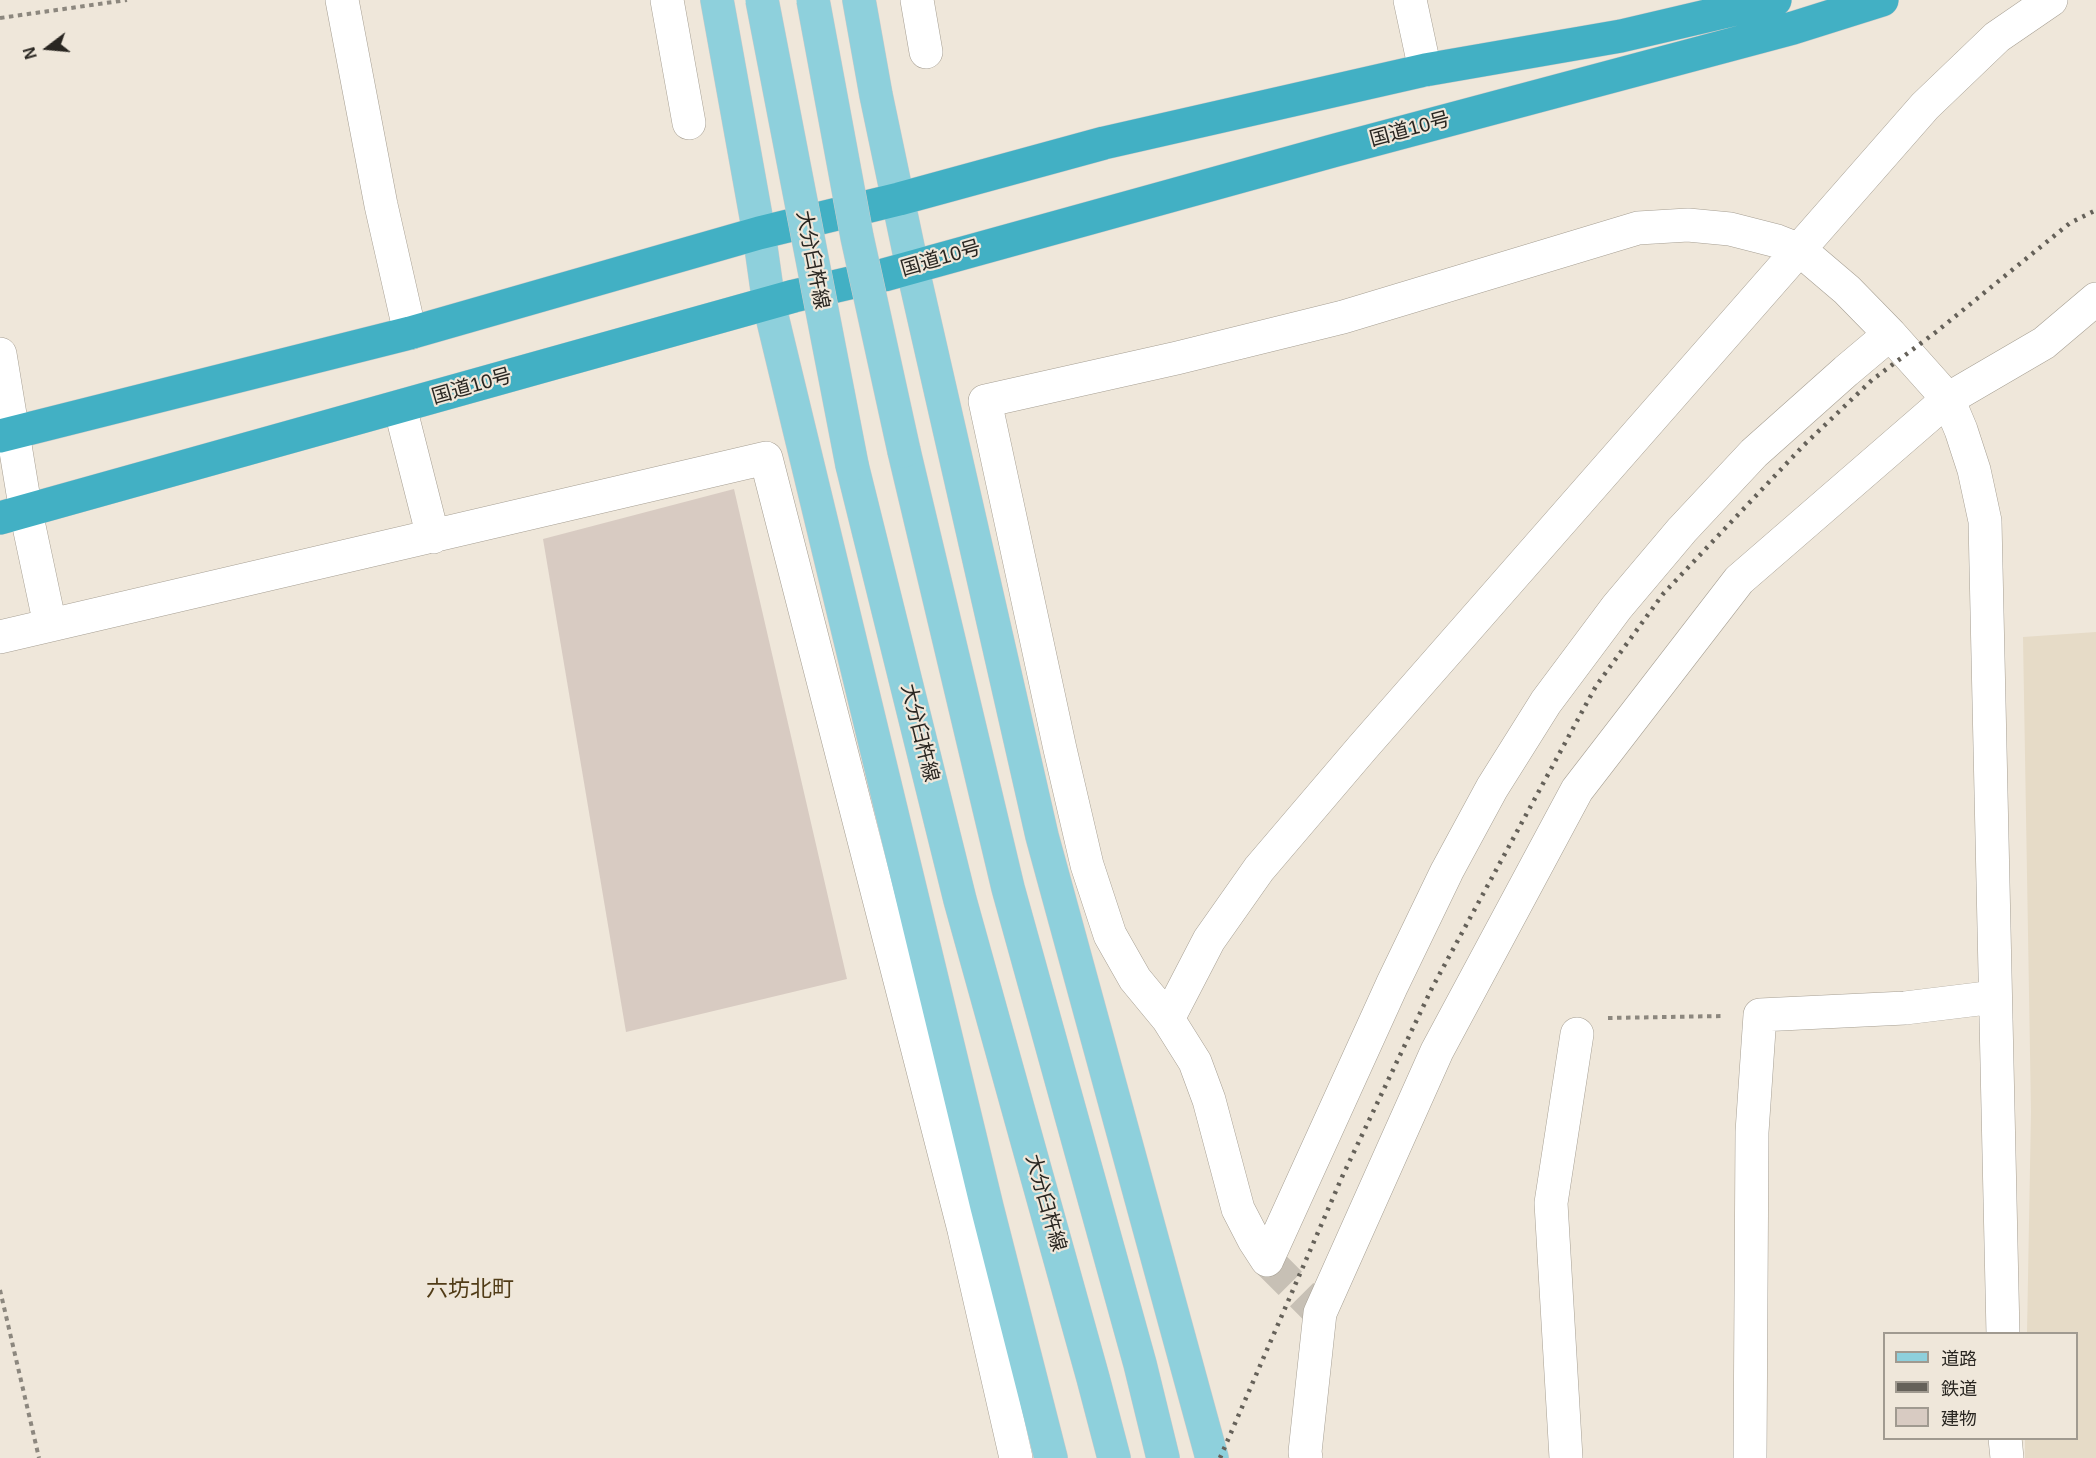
<!DOCTYPE html>
<html>
<head>
<meta charset="utf-8">
<style>
  body { margin:0 }
  #map { position:relative; width:2096px; height:1458px; overflow:hidden; background:#efe7da; font-family:Arial,"Noto Sans JP",sans-serif }
  canvas { display:block }
  .legend { position:absolute; left:1883px; top:1332px; width:195px; height:108px; box-sizing:border-box; background:#efe7da; border:2px solid #a09a90; margin:0; padding:8px 10px; list-style:none; font-size:18px; color:#292621 }
  .legend li { display:flex; align-items:center; gap:12px; height:30px }
  .legend b { width:30px; border:2px solid #a09a90 }
  .north { position:absolute; left:18px; top:18px; width:60px; height:60px; -webkit-text-stroke:4px #efe7da; paint-order:stroke; rotate:254deg; font-size:16px; font-weight:700; line-height:24px; text-align:center; color:#292621 }
  .north::after { content:''; display:block; margin:auto; width:21px; height:27px; background:#292621; clip-path:polygon(50% 0,100% 100%,50% 72%,0 100%) }
</style>
</head>
<body>
<div id="map">
<canvas width="2096" height="1458"></canvas>
<ul class="legend">
<li><b style="height:8px;background:#8ed0dc"></b>道路</li>
<li><b style="height:8px;background:#656159"></b>鉄道</li>
<li><b style="height:16px;background:#d8cbc2"></b>建物</li>
</ul>
<div class="north">N</div>
</div>
<script>
const ctx = document.querySelector('canvas').getContext('2d');
ctx.lineJoin = 'round';
function fill(path, color) { ctx.fillStyle = color; ctx.fill(path, 'evenodd'); }
const shape = rows => new Path2D(rows.map(r => 'M' + r).join(''));
function strokePath(path, color, width, dash) { ctx.strokeStyle = color; ctx.lineWidth = width; ctx.lineCap = dash ? 'butt' : 'round'; ctx.setLineDash(dash || []); ctx.stroke(path); }
function label(font, color, halo, rows, align = 'center') {
  ctx.font = font + ' Arial,"Noto Sans JP",sans-serif'; ctx.lineWidth = 4.5; ctx.setLineDash([]); ctx.textBaseline = 'middle'; ctx.strokeStyle = halo; ctx.fillStyle = color; for (const [text, x, y, turn = 0] of rows) {
    ctx.save(); ctx.translate(x, y); ctx.rotate((+turn || 0) * Math.PI / 180); ctx.textAlign = isNaN(turn) ? turn : align; if (halo) ctx.strokeText(text, 0, 0); ctx.fillText(text, 0, 0); ctx.restore();
  }
}
fill(shape([
  [2096,632,2096,1458,2025,1458,2025,1439,2076,1438,2076,1334,2027,1333,2031,1112,2023,637]
]), '#e6dbc7');
fill(shape([
  [734,489,847,979,626,1032,543,539]
]), '#d8cbc2');
strokePath(shape([
  [1267,1260,1320,1313]
]), '#c7c0b5', 33, [33, 16]);
const minor = shape([
  [342,0,381,205,410,333],
  [667,0,689,123],
  [917,0,926,52],
  [1410,0,1425,70],
  [0,354,26,512,50,625],
  [400,407,433,537],
  [0,637,766,458,964,1230,1016,1458],
  [1168,1019,1209,940,1259,869,1363,747,1925,106,1997,37,2051,0],
  [1267,1260,1254,1240,1238,1209,1209,1100,1195,1062,1168,1019,1135,979,1110,935,1087,865,1060,749,985,401,1177,358,1343,317,1638,228,1688,225,1730,229,1777,241,1800,250,1847,290,1890,334,1948,399,1961,430,1974,470,1985,521,2003,1334],
  [1267,1260,1392,985,1447,871,1492,788,1546,702,1617,607,1682,530,1754,453,1846,371,1890,334],
  [2005,1438,2007,1458],
  [1306,1458,1305,1452,1320,1313,1437,1051,1577,790,1739,580,1948,399,2044,343,2096,299],
  [1566,1458,1551,1203,1577,1034],
  [1750,1458,1752,1132,1760,1015,1905,1008,1995,997]
]);
const major = shape([
  [717,0,759,233,769,304,987,1207,1051,1458],
  [859,0,876,95,912,266,1042,836,1212,1458],
  [904,451,1008,888,1140,1364,1163,1458],
  [852,465,960,900,1093,1378,1114,1458]
]);
const highway = shape([
  [0,436,410,333,759,233,899,199,1104,143,1425,70,1621,36,1775,0],
  [0,518,794,296,884,275,1336,150,1793,28,1882,0]
]);
strokePath(minor, '#a69f93', 34);
strokePath(major, '#cccbca', 34);
strokePath(highway, '#cccbca', 34);
strokePath(shape([
  [0,18,127,0],
  [1608,1018,1724,1016],
  [0,1290,39,1458]
]), '#8c877e', 4, [4.5, 4.5]);
strokePath(minor, '#fff', 33);
strokePath(major, '#8ed0dc', 33);
strokePath(highway, '#42b0c4', 33);
strokePath(shape([
  [1220,1458,1342,1177,1432,988,1596,686,1663,594,1804,445,1872,380,1936,332,2070,223,2096,210]
]), '#656159', 4.5, [3, 6]);
const majorBridge = shape([
  [762,0,852,465],
  [813,0,857,237,904,451]
]);
strokePath(majorBridge, '#cccbca', 34, []);
strokePath(majorBridge, '#8ed0dc', 33);
label('20px', '#292621', '#efe7da', [
  ["国道10号",1410,130,-15],
  ["国道10号",941,259,-16],
  ["大分臼杵線",812,260,79],
  ["国道10号",472,387,-16],
  ["大分臼杵線",919,733,76],
  ["大分臼杵線",1045,1203,74]
]);
label('22px', '#513c17', '#efe7da', [
  ["六坊北町",470,1290]
]);
</script>
</body>
</html>
